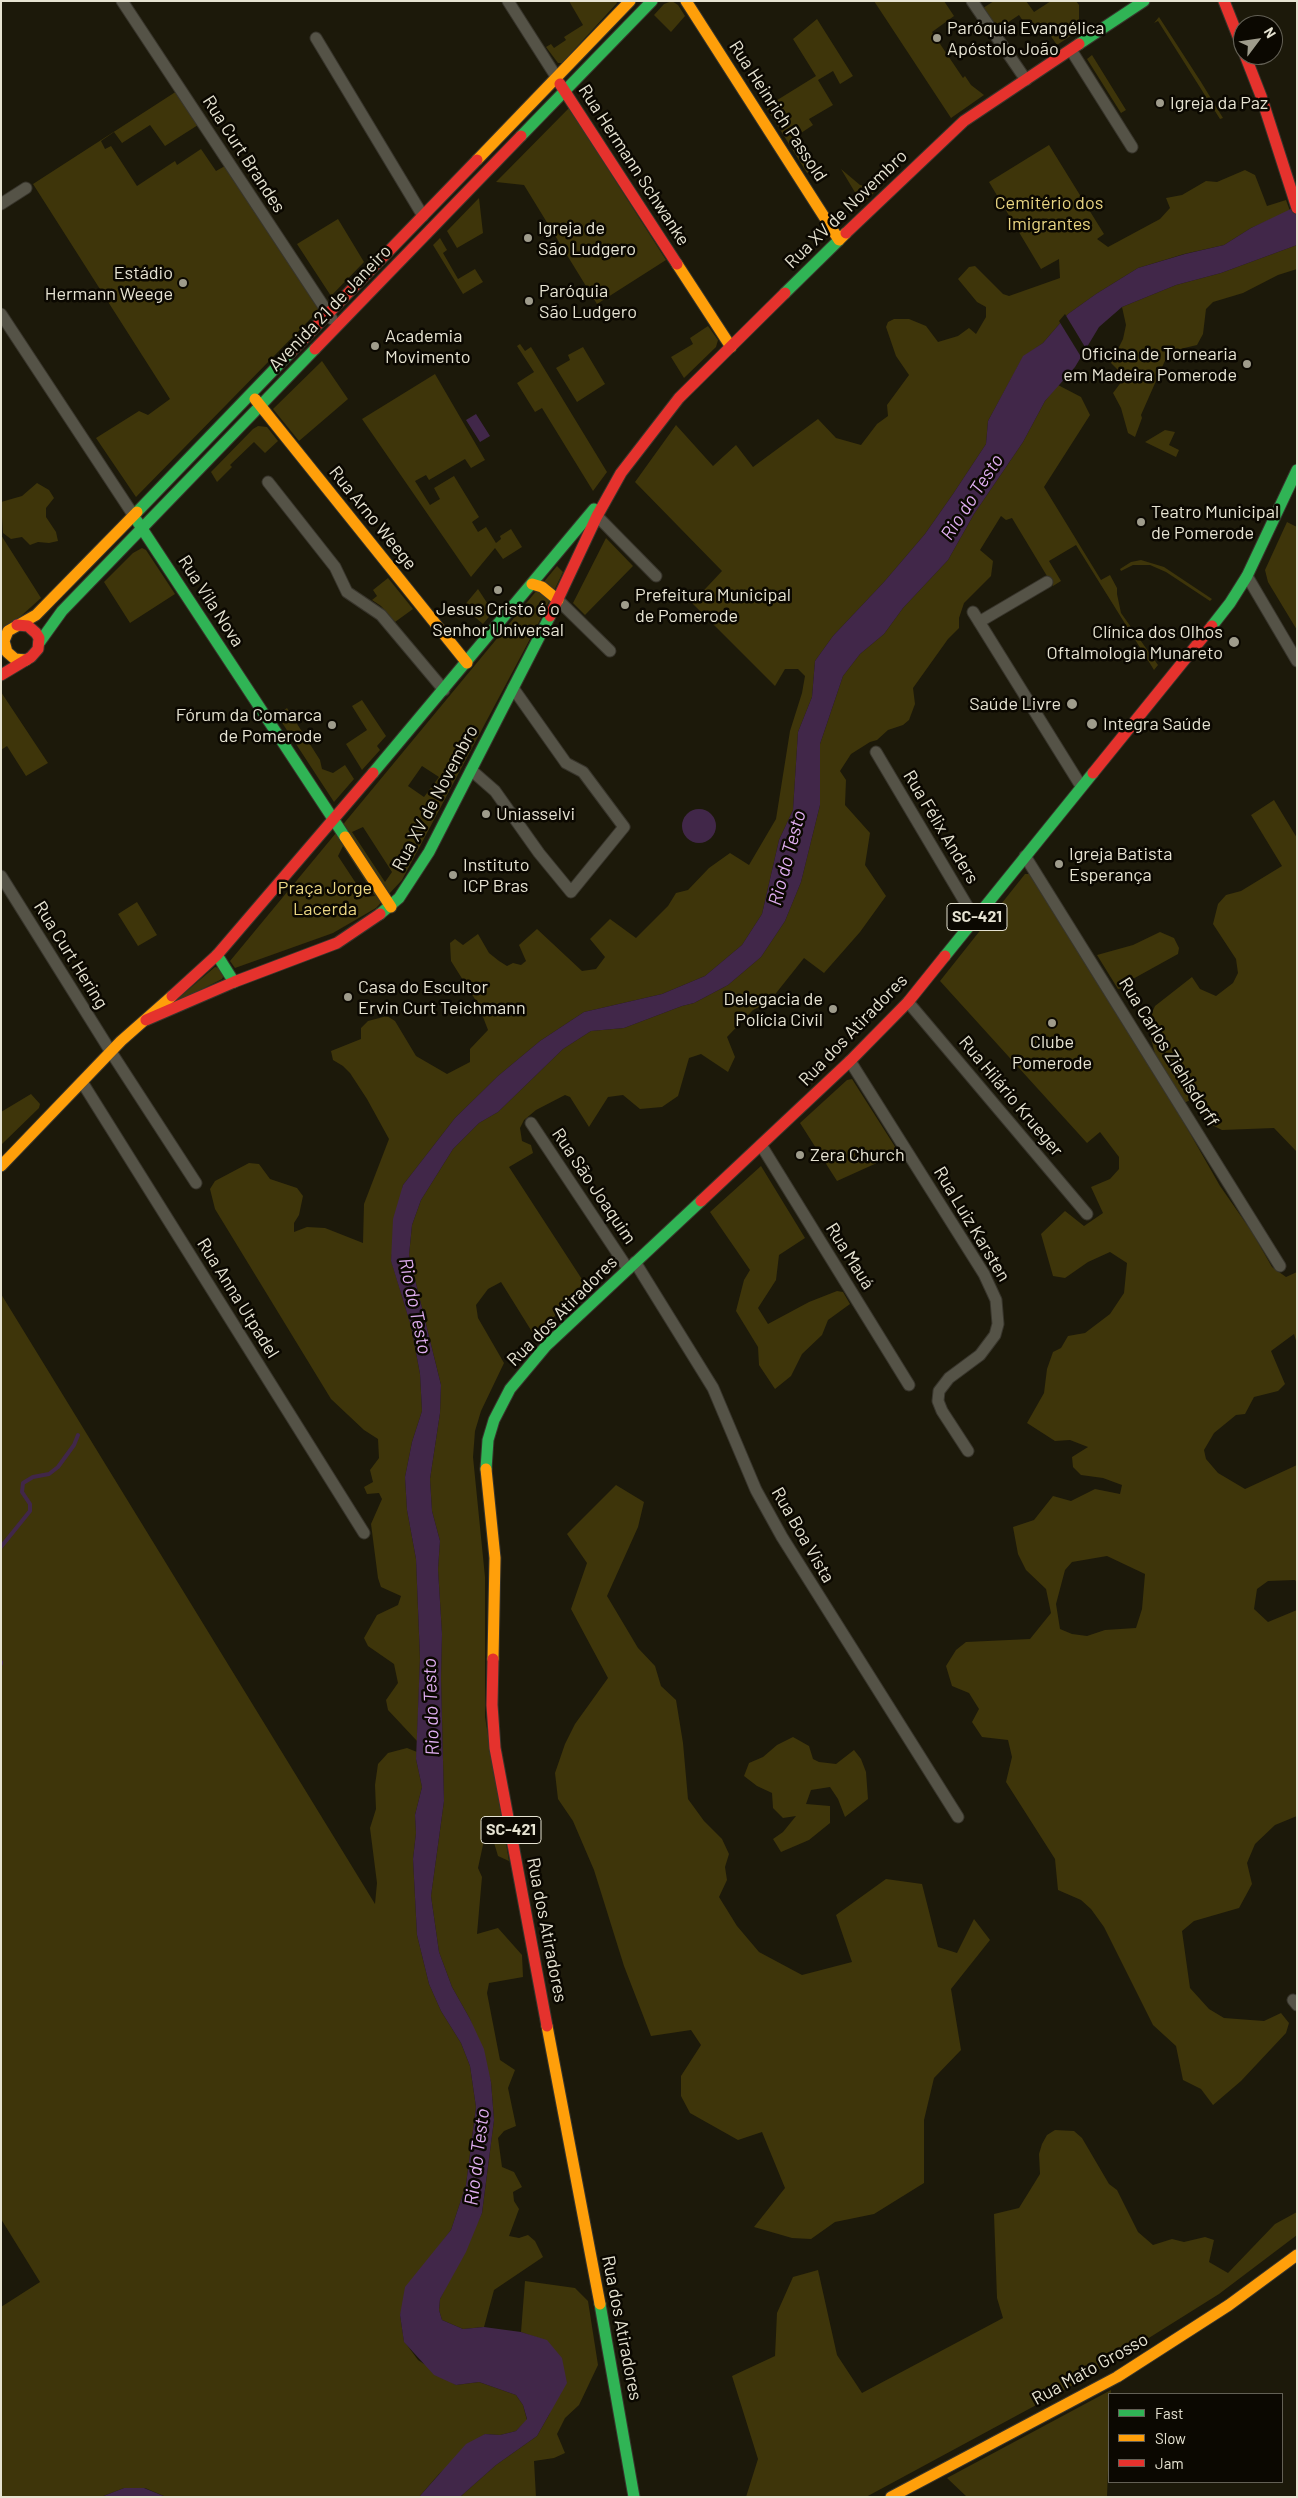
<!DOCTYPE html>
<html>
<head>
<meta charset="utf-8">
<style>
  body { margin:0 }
  #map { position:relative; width:1298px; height:2498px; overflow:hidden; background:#1c190a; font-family:Barlow,sans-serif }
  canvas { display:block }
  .frame { position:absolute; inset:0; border:2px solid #e6e3d2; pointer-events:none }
  .legend { position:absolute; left:1108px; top:2393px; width:175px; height:90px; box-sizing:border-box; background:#0b0801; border:1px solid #636055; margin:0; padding:6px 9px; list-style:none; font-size:15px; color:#e6e3d2 }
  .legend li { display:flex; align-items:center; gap:10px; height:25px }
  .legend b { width:25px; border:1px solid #636055 }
  .north { position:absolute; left:1233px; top:15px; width:50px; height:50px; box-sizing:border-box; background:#0b0801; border:1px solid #636055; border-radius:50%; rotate:59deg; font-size:14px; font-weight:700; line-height:20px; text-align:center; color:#e6e3d2 }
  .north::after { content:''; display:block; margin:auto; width:18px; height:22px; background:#9f9c8c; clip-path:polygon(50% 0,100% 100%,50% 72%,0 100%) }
</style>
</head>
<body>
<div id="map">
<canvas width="1298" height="2498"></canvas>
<div class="frame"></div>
<ul class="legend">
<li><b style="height:6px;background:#30b455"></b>Fast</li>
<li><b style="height:6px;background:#ff9f0a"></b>Slow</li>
<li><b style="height:6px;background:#e5322d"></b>Jam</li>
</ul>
<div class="north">N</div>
</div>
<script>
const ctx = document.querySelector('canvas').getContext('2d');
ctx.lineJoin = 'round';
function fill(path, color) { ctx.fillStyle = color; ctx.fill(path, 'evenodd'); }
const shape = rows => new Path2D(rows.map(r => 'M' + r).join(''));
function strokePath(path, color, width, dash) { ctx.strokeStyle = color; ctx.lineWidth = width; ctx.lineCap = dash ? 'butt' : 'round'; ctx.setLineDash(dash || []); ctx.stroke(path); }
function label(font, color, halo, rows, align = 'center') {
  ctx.font = font + ' Barlow,sans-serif'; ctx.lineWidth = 5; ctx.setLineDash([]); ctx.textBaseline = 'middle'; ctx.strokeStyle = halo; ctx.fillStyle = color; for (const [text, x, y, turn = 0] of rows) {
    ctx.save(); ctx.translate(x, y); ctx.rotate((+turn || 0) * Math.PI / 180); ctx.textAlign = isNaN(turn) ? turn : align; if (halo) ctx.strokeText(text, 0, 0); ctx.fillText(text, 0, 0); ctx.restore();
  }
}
fill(shape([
  [569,1,616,1,617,3,562,63,558,63,546,47,551,44,554,48,566,40,564,37,583,25],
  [672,1,678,5,685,16,671,32,654,15,664,4],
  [874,1,944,1,954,16,932,32,963,78,965,76,971,85,984,95,951,118],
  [994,1,1026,1,1034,12,1051,1,1076,1,1079,5,1079,19,1084,27,1057,45,1045,28,1033,36,1019,15,998,29,983,8],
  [1159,17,1201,82,1223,118,1220,119,1158,21,1154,23],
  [817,19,853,76,840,84,833,71,818,80,833,105,809,119,813,125,798,135,801,140,801,151,812,170,807,173,766,107,816,76,793,39],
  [1092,55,1126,110,1121,113,1087,59],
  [177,91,319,310,136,497,96,438,139,411,148,415,170,399,33,184],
  [150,125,165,146,198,125,225,166,216,171,201,149,177,165,175,161,137,186,111,146,105,149,101,141,114,132,122,143],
  [569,108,666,260,597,304,524,185,496,182],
  [1049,145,1104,234,1097,239,1108,247,1160,219,1170,208,1166,198,1182,195,1206,181,1217,182,1245,170,1255,175,1267,206,1286,200,1290,211,1251,228,1224,245,1184,254,1138,268,1096,294,1068,314,1043,343,1023,357,988,421,986,444,953,494,925,534,884,582,833,636,815,661,812,697,798,732,793,810,779,840,762,914,742,945,705,976,662,994,584,1012,540,1041,498,1076,455,1118,403,1185,391,1260,411,1326,420,1374,422,1411,412,1442,405,1477,407,1510,416,1559,420,1659,417,1741,388,1710,386,1700,398,1683,394,1664,368,1646,364,1638,377,1615,398,1605,401,1596,381,1587,378,1578,371,1524,382,1499,379,1493,367,1494,364,1487,373,1482,370,1470,379,1458,378,1439,364,1430,331,1399,215,1209,210,1189,215,1181,249,1163,259,1164,270,1179,297,1188,303,1196,299,1215,294,1223,294,1232,307,1227,325,1228,363,1243,364,1204,389,1139,367,1099,350,1073,343,1066,333,1060,331,1051,361,1039,361,1028,368,1021,387,1016,395,1021,416,1056,447,1074,470,1062,470,1049,488,1030,478,1004,451,961,450,943,455,939,463,945,478,934,489,953,499,961,507,966,513,963,521,965,526,961,519,945,537,929,582,971,596,969,605,957,590,939,610,919,636,938,668,906,676,893,688,890,709,868,730,853,749,865,776,819,790,731,802,693,805,676,798,669,785,669,775,686,692,603,722,571,635,482,676,425,713,466,736,445,753,467,818,419,836,438,861,445,877,424,888,416,887,405,909,375,896,356,886,327,888,322,894,319,909,319,926,326,938,342,958,336,969,328,976,334,986,317,986,307,977,302,958,279,969,267,975,266,1003,294,1009,296,1060,278,1059,259,1041,269,989,182],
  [841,169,860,185,878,189,862,204],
  [479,198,483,233,457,248,447,231],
  [338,219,364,262,331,296,297,244],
  [440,238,447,250,443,253,458,279,475,269,483,282,463,294,433,245],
  [1297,245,1297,269,1278,275,1243,293,1213,302,1206,309,1203,334,1197,345,1176,350,1167,356,1141,415,1142,418,1135,437,1128,433,1121,408,1113,393,1125,377,1111,363,1123,339,1126,325,1122,307,1176,285,1221,273],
  [708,326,718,340,716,347,684,378,671,357,693,344,690,338],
  [520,344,525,351,531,347,607,472,593,491,542,408,535,412,517,383,534,372,517,346],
  [583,347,605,384,577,402,556,368,570,360,568,355],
  [322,361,348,399,299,441,273,409],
  [435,374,485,460,471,468,465,459,429,480,426,475,415,481,430,505,440,499,434,488,454,476,479,517,472,522,478,532,486,527,496,543,501,539,500,536,511,529,522,547,503,559,495,548,471,577,362,419],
  [1058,385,1081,397,1090,415,1044,487,1101,580,1110,575,1117,588,1117,594,1121,613,1158,665,1154,670,1076,545,1049,561,1061,581,1053,586,1012,518,1006,520,1001,516,980,550,993,561,991,576,964,603,959,618,959,628,948,639,913,688,915,704,909,720,903,725,888,730,877,740,870,742,851,754,840,771,846,780,845,805,870,833,865,865,886,896,860,932,824,973,804,958,769,1002,753,1010,727,1037,735,1057,728,1072,701,1054,689,1058,678,1096,662,1107,640,1109,623,1095,608,1097,589,1127,570,1097,565,1095,536,1110,524,1120,520,1128,522,1141,531,1145,533,1153,509,1167,587,1287,534,1335,501,1282,488,1289,476,1305,478,1318,504,1363,481,1411,475,1431,473,1457,485,1577,485,1717,509,1861,498,1856,492,1836,486,1831,478,1868,482,1877,477,1934,498,1928,522,1955,523,1977,489,1983,487,1993,500,2060,515,2070,508,2088,516,2126,504,2131,498,2138,502,2167,514,2172,522,2187,513,2192,514,2201,519,2209,509,2236,519,2238,528,2235,535,2241,543,2257,494,2290,484,2327,463,2329,442,2320,439,2310,440,2299,482,2213,494,2120,491,2082,470,2019,452,1987,439,1952,431,1896,444,1801,441,1678,442,1634,438,1569,440,1541,432,1511,430,1479,440,1413,441,1385,409,1255,412,1225,421,1200,453,1149,479,1123,498,1112,563,1049,591,1031,624,1028,682,1006,694,1003,728,985,761,957,785,921,801,882,820,805,820,744,843,676,860,654,884,634,903,608,948,560,974,514,1023,442,1045,401],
  [258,426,267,427,278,441,265,453,254,442,230,465,232,467,217,482,211,472,253,429],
  [1165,430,1175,432,1169,445,1179,450,1176,457,1145,442],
  [37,483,49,490,54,498,46,508,46,517,56,532,58,541,49,543,38,542,30,545,22,537,11,539,3,533,1,502,22,496],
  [1287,522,1297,527,1297,630,1268,582,1265,570],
  [1,535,41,598,1,634],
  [606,538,633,566,585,615,573,603],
  [142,548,146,550,175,594,130,623,104,582,133,553],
  [1141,560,1164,567,1212,599,1210,601,1166,572,1150,565,1133,565,1121,571,1120,569,1131,562],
  [557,566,563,572,539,622,402,880,376,908,333,933,235,968,230,961],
  [422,766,439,777,424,797,408,786],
  [363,827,392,872,385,882,352,832],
  [343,846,375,896,365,897,338,856],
  [388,578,413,609,395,622,381,606,372,600,377,596,373,590],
  [478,589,493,612,483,624,463,607],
  [1,692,48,763,26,776,7,746,1,750],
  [362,700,386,736,377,746,380,750,362,770,346,744,367,730,352,706],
  [287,708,320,760,322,769,333,773,345,765,354,779,334,802,277,715],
  [1274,800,1297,838,1297,1152,1274,1128,1222,1130,1210,1124,1197,1097,1175,1107,1220,1186,1252,1232,1272,1267,1286,1277,1297,1272,1297,1344,1294,1334,1271,1351,1285,1384,1278,1391,1254,1397,1245,1414,1236,1415,1214,1433,1204,1450,1206,1459,1218,1473,1245,1489,1297,1465,1297,1583,1295,1580,1268,1581,1257,1589,1254,1609,1268,1622,1297,1610,1297,1816,1275,1825,1255,1844,1247,1863,1252,1884,1239,1908,1194,1921,1182,1931,1190,1988,1209,2009,1224,2018,1264,2021,1281,2013,1289,2023,1286,2033,1241,2081,1213,2105,1201,2089,1183,2080,1176,2046,1153,2025,1104,1927,1091,1909,1081,1900,1058,1890,1055,1859,1006,1782,1012,1757,1008,1740,982,1737,972,1722,979,1709,969,1693,952,1686,946,1666,956,1650,966,1642,1030,1639,1051,1613,1046,1589,1026,1570,1018,1554,1013,1527,1034,1520,1053,1496,1071,1501,1095,1489,1120,1494,1122,1485,1103,1478,1081,1475,1073,1467,1072,1457,1088,1447,1070,1440,1055,1441,1027,1423,1044,1393,1047,1369,1053,1352,1061,1348,1068,1336,1085,1333,1110,1314,1124,1293,1127,1263,1110,1252,1088,1262,1065,1278,1053,1276,1041,1234,1065,1211,1084,1226,1103,1213,1091,1187,1110,1179,1119,1169,1119,1157,1100,1132,1087,1143,940,981,1025,874,1031,874,1160,1072,1147,1024,1155,1006,1192,977,1200,989,1216,996,1233,983,1238,973,1236,959,1213,924,1218,904,1226,895,1241,891,1282,866,1251,815],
  [1107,1556,1145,1574,1142,1609,1136,1628,1105,1630,1087,1636,1072,1634,1060,1629,1056,1604,1065,1570,1072,1562],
  [137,902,157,935,138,946,118,914],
  [1160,932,1174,938,1179,948,1178,954,1131,980,1124,988,1118,989,1097,955,1133,945],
  [215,967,220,968,224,975,222,979,169,1006],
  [852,1079,899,1153,837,1181,800,1123,847,1080],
  [31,1094,40,1104,39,1108,2,1144,1,1112],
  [761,1166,805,1238,779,1255,776,1280,758,1308,768,1324,809,1302,837,1291,843,1292,850,1304,828,1320,822,1335,802,1354,791,1376,775,1389,759,1365,758,1347,736,1311,744,1280,750,1270,710,1212],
  [1,1294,375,1904,377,1883,370,1828,376,1809,375,1785,378,1764,388,1753,407,1748,417,1752,416,1759,422,1787,415,1815,416,1833,413,1859,417,1935,429,1984,441,2011,461,2043,470,2066,476,2107,466,2185,451,2230,430,2258,400,2315,404,2341,418,2360,456,2385,479,2382,516,2395,523,2405,527,2420,516,2431,500,2435,485,2434,439,2474,419,2497,166,2497,145,2488,124,2488,101,2497,1,2497,1,2307,40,2282,1,2219],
  [616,1485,644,1502,638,1527,607,1596,638,1648,655,1666,661,1686,676,1700,683,1743,688,1799,704,1821,722,1839,729,1854,725,1867,727,1880,719,1897,737,1926,759,1952,802,1975,852,1962,836,1915,886,1879,922,1884,938,1947,957,1953,974,1919,990,1940,951,1989,961,2050,934,2078,924,2120,924,2183,874,2214,835,2222,811,2239,792,2238,754,2227,785,2188,762,2132,738,2140,690,2113,681,2096,681,2076,701,2045,691,2030,651,2036,624,1966,594,1870,573,1821,558,1799,555,1773,565,1744,575,1724,608,1678,571,1609,587,1563,567,1534],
  [793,1737,809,1746,813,1759,819,1762,836,1764,854,1750,861,1759,866,1772,868,1799,845,1817,838,1799,830,1787,811,1790,806,1804,830,1806,830,1823,809,1840,781,1852,773,1839,783,1832,796,1816,783,1818,773,1808,772,1793,757,1786,744,1776,749,1763,763,1757,777,1745],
  [1055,2130,1074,2131,1082,2138,1109,2184,1117,2190,1138,2232,1153,2245,1172,2239,1184,2242,1205,2237,1214,2240,1209,2262,1228,2273,1275,2224,1297,2212,1297,2235,1219,2294,1077,2383,866,2497,746,2497,758,2459,732,2376,775,2356,777,2313,793,2277,818,2270,837,2355,862,2393,1003,2318,997,2298,994,2214,1019,2208,1040,2174,1039,2154,1042,2144,1047,2135],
  [525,2281,575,2288,588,2301,598,2365,579,2405,565,2418,557,2434,565,2453,554,2458,534,2461,536,2497,460,2497,496,2465,537,2436,550,2413,547,2341,521,2332],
  [1111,2390,1107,2497,967,2497,947,2478]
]), '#3e350a');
fill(shape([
  [1297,206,1297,245,1221,273,1176,285,1122,307,1099,327,1075,367,1045,401,1023,442,974,514,948,560,903,608,884,634,860,654,843,676,820,744,820,805,801,882,785,921,761,957,728,985,694,1003,682,1006,624,1028,591,1031,563,1049,498,1112,479,1123,453,1149,421,1200,412,1225,409,1255,441,1385,440,1413,430,1479,432,1511,440,1541,438,1569,442,1634,441,1678,444,1801,431,1896,439,1952,452,1987,470,2019,484,2049,491,2082,494,2120,482,2213,466,2252,440,2299,439,2310,442,2320,463,2329,484,2327,521,2332,547,2340,562,2358,567,2383,537,2436,496,2465,460,2497,419,2497,466,2444,485,2434,500,2435,516,2431,527,2419,523,2405,516,2395,479,2382,456,2385,434,2375,404,2342,400,2315,405,2287,451,2230,466,2185,476,2107,470,2066,461,2043,441,2011,429,1984,417,1935,413,1859,416,1833,415,1815,422,1787,416,1759,420,1658,416,1559,407,1510,405,1477,412,1442,422,1411,420,1374,411,1326,391,1261,393,1219,403,1185,455,1118,498,1076,540,1041,584,1012,662,994,705,976,742,945,762,914,779,840,793,810,798,732,812,697,815,661,833,636,884,582,925,534,953,494,986,444,988,421,1023,356,1043,343,1068,314,1096,294,1138,268,1185,254,1224,245,1251,228],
  [476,414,490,436,480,442,466,420],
  '682 826a17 17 0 1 1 34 0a17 17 0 1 1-34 0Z',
  [124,2488,144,2488,166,2497,101,2497]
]), '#412749');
fill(shape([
  [1065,314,1088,352,1083,360,1059,321]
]), '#1c190a');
strokePath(shape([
  [1,1547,30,1511,30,1504,22,1492,23,1483,33,1477,49,1474,58,1467,74,1445,78,1435],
  [1,1662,1,1664]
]), '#412749', 4);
const street = shape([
  [122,1,332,319],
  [508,1,557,78],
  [972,1,1026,80],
  [316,38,423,216],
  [1071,50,1132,147],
  [1,204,26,188],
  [1,314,134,516],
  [268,482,335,567,347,592,381,615,444,690],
  [597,516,656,576],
  [1247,576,1297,661],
  [558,600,610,651],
  [973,612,1081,786],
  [979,622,1047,582],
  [876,752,975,919],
  [471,770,495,791,539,853,571,892,624,827,583,772,566,763,513,688],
  [1025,856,1280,1266],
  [1,876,111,1052,196,1183],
  [908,1002,1087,1214],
  [850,1061,984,1274,996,1300,998,1324,995,1335,980,1355,949,1378,939,1391,938,1401,942,1411,968,1451],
  [82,1082,364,1533],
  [531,1123,628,1269],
  [761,1145,909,1385],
  [635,1262,713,1388,756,1490,782,1537,958,1817],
  [1293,2000,1297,2005]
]);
const fast = shape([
  [1079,44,1144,1],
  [521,136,652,1],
  [785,293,839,240],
  [137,512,291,352],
  [137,521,345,837],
  [1212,626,1230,603,1247,576,1297,470],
  [39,643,62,611,315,349],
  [373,773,594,509],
  [380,914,399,898,429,852,550,616],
  [217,955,234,982],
  [945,956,1093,773],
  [486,1469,488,1440,494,1420,510,1389,546,1346,701,1201],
  [600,2304,634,2497]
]);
const slow = shape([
  [686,1,839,240,846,233],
  [477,160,630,1],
  [677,264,731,347],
  [255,399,467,663],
  [532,584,542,587,558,600],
  [26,660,15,659,7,652,4,641,8,631,36,615,137,512],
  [345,837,391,907],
  [1,1166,121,1041,172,996],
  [486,1469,495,1558,493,1659],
  [547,2026,600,2304],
  [891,2497,1117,2377,1229,2305,1297,2255]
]);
const jam = shape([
  [1224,1,1243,49],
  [1245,55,1261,96,1297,208],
  [560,84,677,264],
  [846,233,964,121,1079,44],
  [315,349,521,136],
  [291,352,477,160],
  [550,616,597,516,621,473,679,398,785,293],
  [1,675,31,657,38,649,39,638,36,633,28,626,17,625],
  [1093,773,1212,626],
  [172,996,217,955,373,773],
  [146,1020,234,982,337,943,380,914],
  [701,1201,850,1061,908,1002,945,956],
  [493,1659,492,1705,495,1748,547,2026]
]);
strokePath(street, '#38352c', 13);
strokePath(fast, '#38352c', 13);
strokePath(slow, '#38352c', 13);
strokePath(jam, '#38352c', 13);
strokePath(street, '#555347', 11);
strokePath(fast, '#30b455', 11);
strokePath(slow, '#ff9f0a', 11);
strokePath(jam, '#e5322d', 11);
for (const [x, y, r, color] of [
  [937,38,5,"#9f9c8c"],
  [1160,103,5,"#9f9c8c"],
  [528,238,5,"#9f9c8c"],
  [183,283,5,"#9f9c8c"],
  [529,301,5,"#9f9c8c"],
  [375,346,5,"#9f9c8c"],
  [1247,364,5,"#9f9c8c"],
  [1141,522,5,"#9f9c8c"],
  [498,590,5,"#9f9c8c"],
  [625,605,5,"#9f9c8c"],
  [1234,642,6,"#9f9c8c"],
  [1072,704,6,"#9f9c8c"],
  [1092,724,6,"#9f9c8c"],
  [332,725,5,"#9f9c8c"],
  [486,814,5,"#9f9c8c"],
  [1059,864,5,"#9f9c8c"],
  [453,875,5,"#9f9c8c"],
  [348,997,5,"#9f9c8c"],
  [833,1009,5,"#9f9c8c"],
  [1052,1023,5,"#9f9c8c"],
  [800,1155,5,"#9f9c8c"]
]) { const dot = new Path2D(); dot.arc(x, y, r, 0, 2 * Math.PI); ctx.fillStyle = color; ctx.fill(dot); strokePath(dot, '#0b0801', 2); }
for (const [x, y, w] of [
  [977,917,60],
  [511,1830,60]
]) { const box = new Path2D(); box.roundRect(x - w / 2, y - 13.5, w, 27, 4); ctx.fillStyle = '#0b0801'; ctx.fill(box); strokePath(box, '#e6e3d2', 1); }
label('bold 16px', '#e6e3d2', null, [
  ["SC-421",977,917],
  ["SC-421",511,1830]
]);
label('18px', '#e6e3d2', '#0b0801', [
  ["Paróquia Evangélica",947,28],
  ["Apóstolo João",947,49],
  ["Igreja da Paz",1170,103],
  ["Igreja de",538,228],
  ["São Ludgero",538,249],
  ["Estádio",173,273,"right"],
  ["Hermann Weege",173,294,"right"],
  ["Paróquia",539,291],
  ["São Ludgero",539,312],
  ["Academia",385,336],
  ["Movimento",385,357],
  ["Oficina de Tornearia",1237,354,"right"],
  ["em Madeira Pomerode",1237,375,"right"],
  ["Teatro Municipal",1151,512],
  ["de Pomerode",1151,533],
  ["Prefeitura Municipal",635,595],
  ["de Pomerode",635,616],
  ["Jesus Cristo é o",498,609,"center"],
  ["Senhor Universal",498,630,"center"],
  ["Clínica dos Olhos",1223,632,"right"],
  ["Oftalmologia Munareto",1223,653,"right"],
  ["Saúde Livre",1061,704,"right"],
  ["Fórum da Comarca",322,715,"right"],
  ["de Pomerode",322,736,"right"],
  ["Integra Saúde",1103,724],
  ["Uniasselvi",496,814],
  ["Igreja Batista",1069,854],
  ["Esperança",1069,875],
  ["Instituto",463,865],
  ["ICP Bras",463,886],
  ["Casa do Escultor",358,987],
  ["Ervin Curt Teichmann",358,1008],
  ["Delegacia de",823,999,"right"],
  ["Polícia Civil",823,1020,"right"],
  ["Clube",1052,1042,"center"],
  ["Pomerode",1052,1063,"center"],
  ["Zera Church",810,1155]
], 'left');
label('18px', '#e6e3d2', '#0b0801', [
  ["Rua Heinrich Passold",778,111,57],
  ["Rua Curt Brandes",244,154,57],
  ["Rua Hermann Schwanke",634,165,57],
  ["Rua XV de Novembro",846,209,-44],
  ["Avenida 21 de Janeiro",330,308,-46],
  ["Rua Arno Weege",373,518,51],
  ["Rua Vila Nova",211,601,57],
  ["Rua XV de Novembro",435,798,-62],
  ["Rua Félix Anders",941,827,59],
  ["Rua Curt Hering",71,955,58],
  ["Rua dos Atiradores",853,1030,-46],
  ["Rua Carlos Ziehlsdorff",1169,1052,58],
  ["Rua Hilário Krueger",1011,1096,50],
  ["Rua São Joaquim",594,1186,56],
  ["Rua Luiz Karsten",972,1224,59],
  ["Rua Mauá",850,1256,58],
  ["Rua Anna Utpadel",238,1298,58],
  ["Rua dos Atiradores",562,1311,-45],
  ["Rua Boa Vista",803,1535,60],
  ["Rua dos Atiradores",547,1930,79],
  ["Rua dos Atiradores",622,2328,79],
  ["Rua Mato Grosso",1090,2369,-29]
]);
label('18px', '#ead683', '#0b0801', [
  ["Cemitério dos",1049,203],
  ["Imigrantes",1049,224],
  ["Praça Jorge",325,888],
  ["Lacerda",325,909]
]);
label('italic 19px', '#e0aef1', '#0b0801', [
  ["Rio do Testo",972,497,-57],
  ["Rio do Testo",787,858,-75],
  ["Rio do Testo",415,1306,78],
  ["Rio do Testo",431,1707,-92],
  ["Rio do Testo",477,2157,-83]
]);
</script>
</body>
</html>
